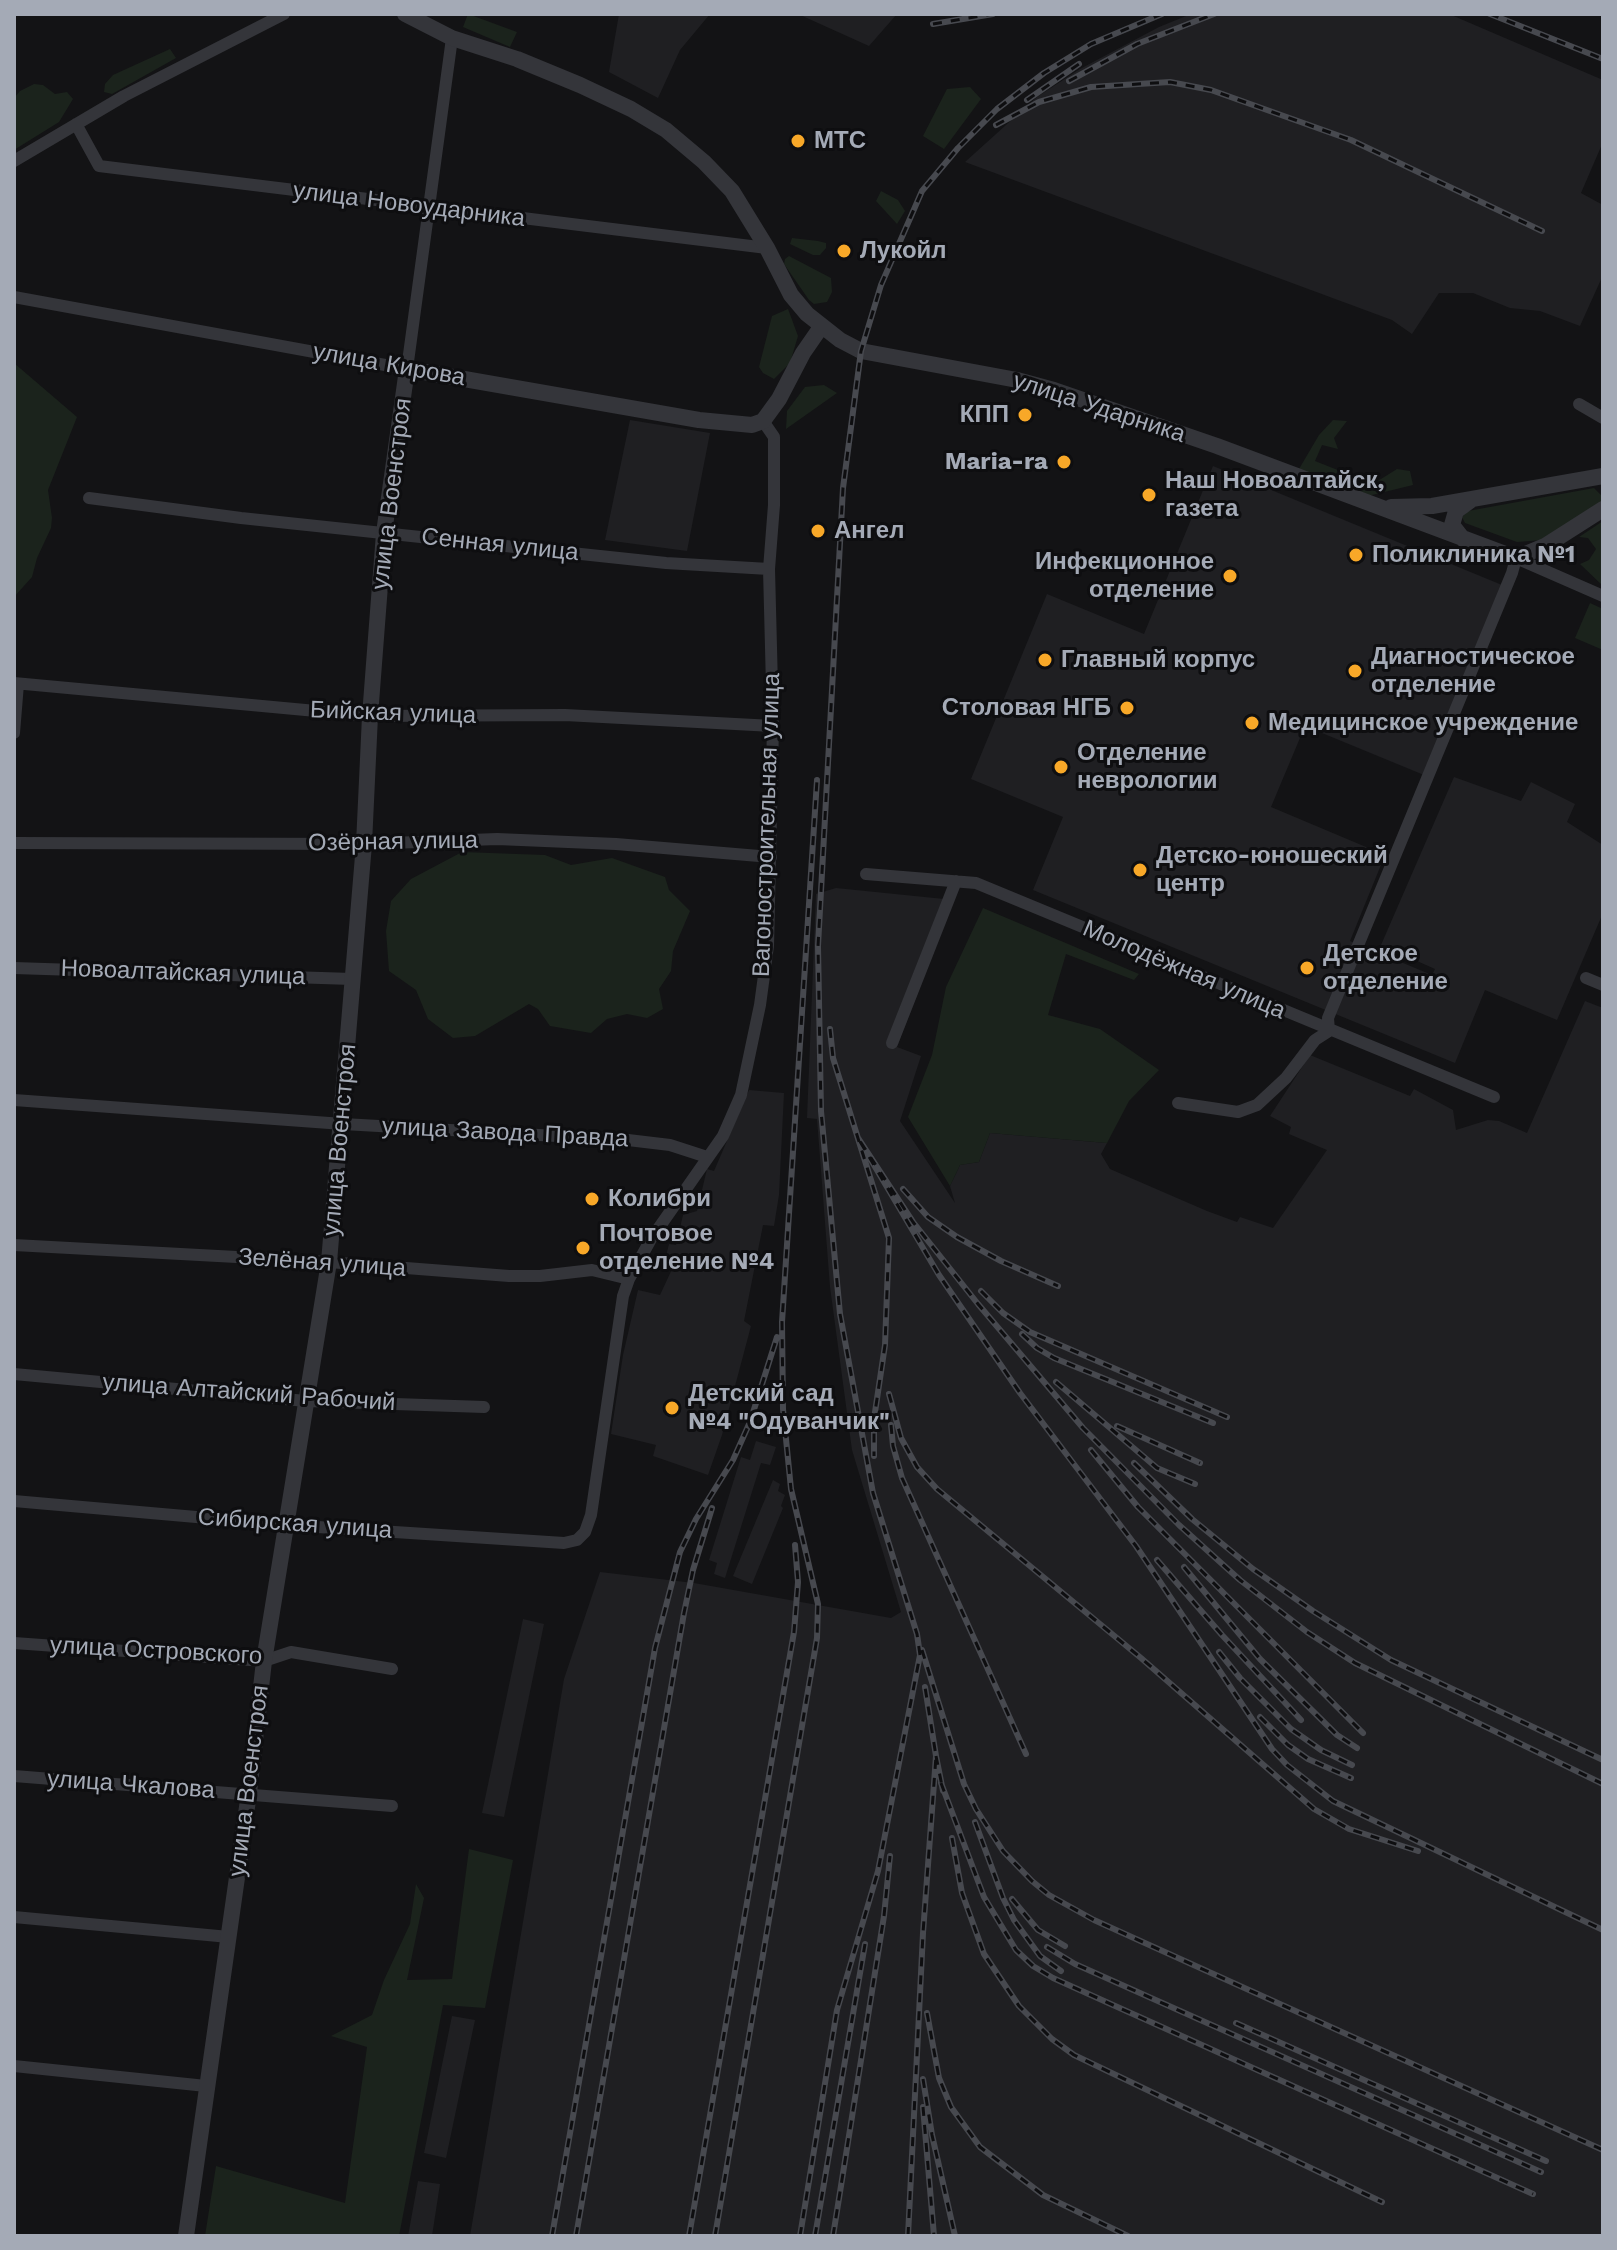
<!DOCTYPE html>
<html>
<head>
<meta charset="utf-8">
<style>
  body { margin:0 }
  #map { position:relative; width:1617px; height:2250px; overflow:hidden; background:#131315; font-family:"Work Sans",sans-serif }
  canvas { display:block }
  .frame { position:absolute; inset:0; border:16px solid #a4aab6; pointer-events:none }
</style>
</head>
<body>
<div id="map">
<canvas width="1617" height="2250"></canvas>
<div class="frame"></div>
</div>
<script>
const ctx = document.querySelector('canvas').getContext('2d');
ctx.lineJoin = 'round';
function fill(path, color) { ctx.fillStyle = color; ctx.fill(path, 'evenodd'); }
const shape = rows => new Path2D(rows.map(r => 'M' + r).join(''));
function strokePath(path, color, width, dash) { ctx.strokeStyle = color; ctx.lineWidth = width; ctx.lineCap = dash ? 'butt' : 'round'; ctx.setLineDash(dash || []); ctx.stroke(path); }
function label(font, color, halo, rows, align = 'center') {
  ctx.font = font + ' "Work Sans",sans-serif'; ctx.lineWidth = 6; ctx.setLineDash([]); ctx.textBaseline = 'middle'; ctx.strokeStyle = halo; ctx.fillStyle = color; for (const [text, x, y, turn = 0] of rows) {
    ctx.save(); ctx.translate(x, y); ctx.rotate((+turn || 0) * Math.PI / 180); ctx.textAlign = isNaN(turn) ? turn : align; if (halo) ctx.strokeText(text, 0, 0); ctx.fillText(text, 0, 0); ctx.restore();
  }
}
fill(shape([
  [619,14,710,14,680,50,658,98,609,72],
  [798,14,897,14,869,46],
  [1191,14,1449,14,1603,80,1603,142,1581,193,1603,205,1603,275,1580,326,1540,311,1510,308,1473,293,1439,293,1412,334,1392,320,965,162,1037,97,1080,69,1159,27],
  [630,420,710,433,687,551,605,540],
  [1213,466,1502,585,1424,775,1305,726,1271,807,1385,855,1350,941,1432,975,1435,969,1381,945,1454,777,1521,801,1531,782,1575,804,1567,822,1603,845,1603,913,1557,1020,1485,990,1455,1063,1033,890,1063,817,971,779,1047,594,1144,634],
  [836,888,954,900,897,1047,921,1056,900,1121,955,1203,950,1186,960,1165,979,1162,990,1133,1107,1143,1101,1154,1110,1169,1207,1211,1237,1222,1240,1217,1273,1228,1327,1150,1289,1134,1291,1127,1270,1116,1310,1055,1410,1096,1414,1089,1453,1110,1456,1130,1488,1120,1499,1121,1527,1133,1585,1001,1603,1008,1603,2236,470,2236,564,1679,600,1572,694,1583,891,1618,901,1612,852,1450,830,1287,817,1119,807,1118,816,894],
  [749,1090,784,1093,779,1195,774,1226,763,1225,744,1321,751,1326,722,1435,708,1475,653,1456,656,1445,611,1434,623,1355,638,1290,660,1295,673,1267,664,1264,669,1244,676,1245,683,1215,697,1211,707,1169,714,1171],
  [756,1441,776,1447,770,1465,761,1463,725,1578,714,1574,717,1563,709,1560,741,1457,750,1460],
  [773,1480,780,1484,778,1491,785,1495,781,1506,783,1508,752,1584,733,1576],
  [523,1619,544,1624,504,1817,482,1813],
  [452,2016,475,2020,446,2158,424,2153],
  [418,2181,440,2184,432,2236,408,2236]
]), '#1f1f22');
fill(shape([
  [468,14,517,32,510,47,463,27],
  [170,49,176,58,112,94,104,92,105,84,113,75],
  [34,84,43,85,55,94,67,92,73,99,59,122,14,150,14,98,20,91],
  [970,87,981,99,944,149,923,136,947,89],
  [881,191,898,200,905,211,897,224,876,201],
  [792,238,818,241,826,243,826,248,820,255,813,255,790,244],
  [789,256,831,278,832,292,827,302,814,304,809,300,784,264,785,259],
  [788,309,798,336,790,363,774,379,763,373,759,367,772,316],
  [14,363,77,417,48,490,52,518,51,528,37,558,32,577,14,597],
  [824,385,837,393,786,429,787,411,805,387],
  [1333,420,1347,421,1334,438,1338,449,1322,445,1315,461,1373,484,1397,469,1410,471,1413,485,1368,496,1299,469,1319,435],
  [1594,488,1601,495,1601,503,1543,540,1517,542,1465,523,1462,517,1468,511],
  [1603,521,1603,583,1602,585,1580,564,1589,560,1596,549,1588,538,1579,537],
  [1590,603,1603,609,1603,650,1575,638],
  [462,852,545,855,571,865,612,858,665,877,669,890,690,911,673,951,671,971,659,989,663,1009,647,1018,627,1014,607,1019,591,1033,550,1026,538,1009,529,1004,475,1036,453,1038,428,1019,416,990,389,971,386,931,391,901,411,879],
  [983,908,1139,974,1134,980,1066,954,1048,1015,1100,1029,1159,1070,1129,1101,1107,1143,990,1133,979,1162,960,1165,950,1186,908,1117,932,1055,946,987],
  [469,1849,513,1860,485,2008,443,2005,399,2236,205,2236,216,2166,345,2203,367,2047,331,2036,372,2015,384,1980,410,1924,416,1884,424,1898,407,1980,452,1979]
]), '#1b231c');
strokePath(shape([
  [76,124,99,166,767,248],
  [14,161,124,96,284,14],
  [14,297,407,369,452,38],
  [1579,404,1603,418],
  [89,498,241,518,666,563,769,569],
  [14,683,370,716,565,715,773,726],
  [14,733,18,684],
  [14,843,364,844,497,839,616,844,771,857],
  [866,874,976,883,1494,1097],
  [14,968,352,979],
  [1586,978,1603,985],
  [892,1043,956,881],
  [14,1100,343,1124,628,1140,670,1145,707,1157],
  [1178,1103,1238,1112,1257,1105,1286,1078,1315,1040,1329,1031,1328,1018,1512,573,1516,558,1603,596],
  [14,1245,329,1262,509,1276,540,1276,592,1270,629,1279],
  [14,1374,306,1401,484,1407],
  [14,1501,287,1525,564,1543,577,1540,585,1532,591,1515,623,1296,629,1279,651,1239,723,1136,741,1095,760,1005,768,946,773,726,769,569,774,505,774,437,763,421],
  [14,1643,264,1661,291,1652,392,1669],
  [14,1776,392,1806],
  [14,1917,229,1937],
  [14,2066,206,2086]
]), '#34353a', 12);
strokePath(shape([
  [405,14,452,38,517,59,580,85,631,109,666,130,704,162,732,191,767,248,791,295,807,314,840,340,861,351,1017,380,1054,390,1217,446,1516,558,1545,546,1603,509],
  [1391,507,1432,506,1603,476],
  [1463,539,1452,525,1456,511,1471,500],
  [186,2236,249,1793,264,1661,329,1262,364,844,370,716,384,533,407,369,699,420,752,425,763,421,779,399,803,353,821,327]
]), '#34353a', 16);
const rail = shape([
  [1490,14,1603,59],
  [933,24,993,14],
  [1069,81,1137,44,1214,14],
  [1027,100,1079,64],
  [996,125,1039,102,1091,87,1170,82,1211,90,1351,140,1542,231],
  [830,1029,833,1058,889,1238,885,1345,874,1419,874,1456],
  [903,1189,928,1217,957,1237,1001,1261,1058,1286],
  [981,1291,1003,1313,1030,1332,1227,1417],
  [1022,1334,1037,1348,1054,1358,1213,1423],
  [1056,1382,1157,1468,1195,1484],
  [889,1394,901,1438,917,1467,937,1489,1141,1658,1314,1809,1349,1829,1418,1851],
  [891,1425,893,1446,902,1478,1026,1754],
  [1117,1426,1200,1463],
  [1091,1450,1138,1507,1363,1733],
  [1134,1463,1192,1519,1253,1569,1313,1611,1391,1660,1603,1760],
  [1157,1560,1222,1635,1301,1720],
  [1184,1567,1260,1659,1337,1735,1357,1748],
  [922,1650,964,1784,976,1809,1003,1851,1032,1881,1049,1895,1094,1920,1603,2150],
  [1219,1652,1240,1678,1291,1729,1321,1750,1352,1765],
  [1260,1717,1288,1745,1308,1759,1351,1778],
  [936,1756,943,1791],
  [941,1783,984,1897,1016,1950,1033,1966,1053,1978,1533,2194],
  [1603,1784,1355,1663,1307,1632,1240,1580,1179,1525,1083,1428,978,1304,913,1222,858,1138,939,1275,1020,1393,1136,1546,1272,1749,1287,1765,1333,1801,1603,1930],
  [975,1822,1003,1898,1014,1920,1040,1956,1061,1971],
  [952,1838,962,1893,984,1954,1019,2006,1052,2039,1074,2055,1382,2202],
  [1012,1899,1038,1930,1065,1946],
  [1047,1947,1075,1964,1541,2172],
  [927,2013,939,2078,951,2107,980,2147,1043,2195,1128,2236],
  [1236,2023,1546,2161],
  [923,2079,932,2135,955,2236],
  [923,2107,934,2236],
  [552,2236,655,1648,680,1552,696,1519,733,1460,750,1422,777,1337],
  [576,2236,684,1613,693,1570,712,1508],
  [689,2236,794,1632,798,1582,795,1545],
  [715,2236,817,1638,818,1604,791,1489,783,1409,782,1322,817,780],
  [800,2236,837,2010,878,1871,920,1655,917,1634,873,1493,840,1314,821,1111,818,946,843,488,861,351,881,285,922,191,958,148,997,109,1044,73,1091,44,1162,14],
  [815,2236,865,1944],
  [833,2236,884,1916,890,1856],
  [908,2236,923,1933,936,1756,925,1687]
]);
strokePath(rail, '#47494f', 6);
strokePath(rail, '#0e0e10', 3, [9]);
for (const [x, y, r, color] of [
  [798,141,8,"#f8a828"],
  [844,251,8,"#f8a828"],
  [1025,415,8,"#f8a828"],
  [1064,462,8,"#f8a828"],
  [1149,495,8,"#f8a828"],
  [818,531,8,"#f8a828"],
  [1356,555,8,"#f8a828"],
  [1230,576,8,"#f8a828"],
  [1045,660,8,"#f8a828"],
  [1355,671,8,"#f8a828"],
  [1127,708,8,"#f8a828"],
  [1252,723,8,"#f8a828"],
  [1061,767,8,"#f8a828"],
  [1140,870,8,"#f8a828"],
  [1307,968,8,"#f8a828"],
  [592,1199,8,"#f8a828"],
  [583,1248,8,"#f8a828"],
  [672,1408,8,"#f8a828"]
]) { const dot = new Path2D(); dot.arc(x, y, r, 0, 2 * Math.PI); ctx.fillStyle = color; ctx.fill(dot); strokePath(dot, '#0e0e10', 3); }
label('bold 24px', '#a4aab6', '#0e0e10', [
  ["МТС",814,141],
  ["Лукойл",860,251],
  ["КПП",1009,415,"right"],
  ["Maria-ra",1048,462,"right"],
  ["Наш Новоалтайск,",1165,481],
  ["газета",1165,509],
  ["Ангел",834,531],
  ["Поликлиника №1",1372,555],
  ["Инфекционное",1214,562,"right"],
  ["отделение",1214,590,"right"],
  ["Диагностическое",1371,657],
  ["отделение",1371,685],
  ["Главный корпус",1061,660],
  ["Столовая НГБ",1111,708,"right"],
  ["Медицинское учреждение",1268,723],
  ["Отделение",1077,753],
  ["неврологии",1077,781],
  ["Детско-юношеский",1156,856],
  ["центр",1156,884],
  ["Детское",1323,954],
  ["отделение",1323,982],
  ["Колибри",608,1199],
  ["Почтовое",599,1234],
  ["отделение №4",599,1262],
  ["Детский сад",688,1394],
  ["№4 \"Одуванчик\"",688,1422]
], 'left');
label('24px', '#a4aab6', '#0e0e10', [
  ["улица Новоударника",409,205,7],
  ["улица Кирова",389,365,10],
  ["улица Ударника",1099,408,18],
  ["улица Военстроя",392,494,-83],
  ["Сенная улица",500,545,6],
  ["Бийская улица",393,713,2],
  ["Вагоностроительная улица",767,825,-88],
  ["Озёрная улица",393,842,-1],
  ["Молодёжная улица",1184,970,23],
  ["Новоалтайская улица",183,973,2],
  ["улица Завода Правда",505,1133,3],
  ["улица Военстроя",340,1140,-85],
  ["Зелёная улица",322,1263,4],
  ["улица Алтайский Рабочий",249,1393,4],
  ["Сибирская улица",295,1524,4],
  ["улица Островского",156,1651,3],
  ["улица Военстроя",249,1781,-83],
  ["улица Чкалова",131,1785,4]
]);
</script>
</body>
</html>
